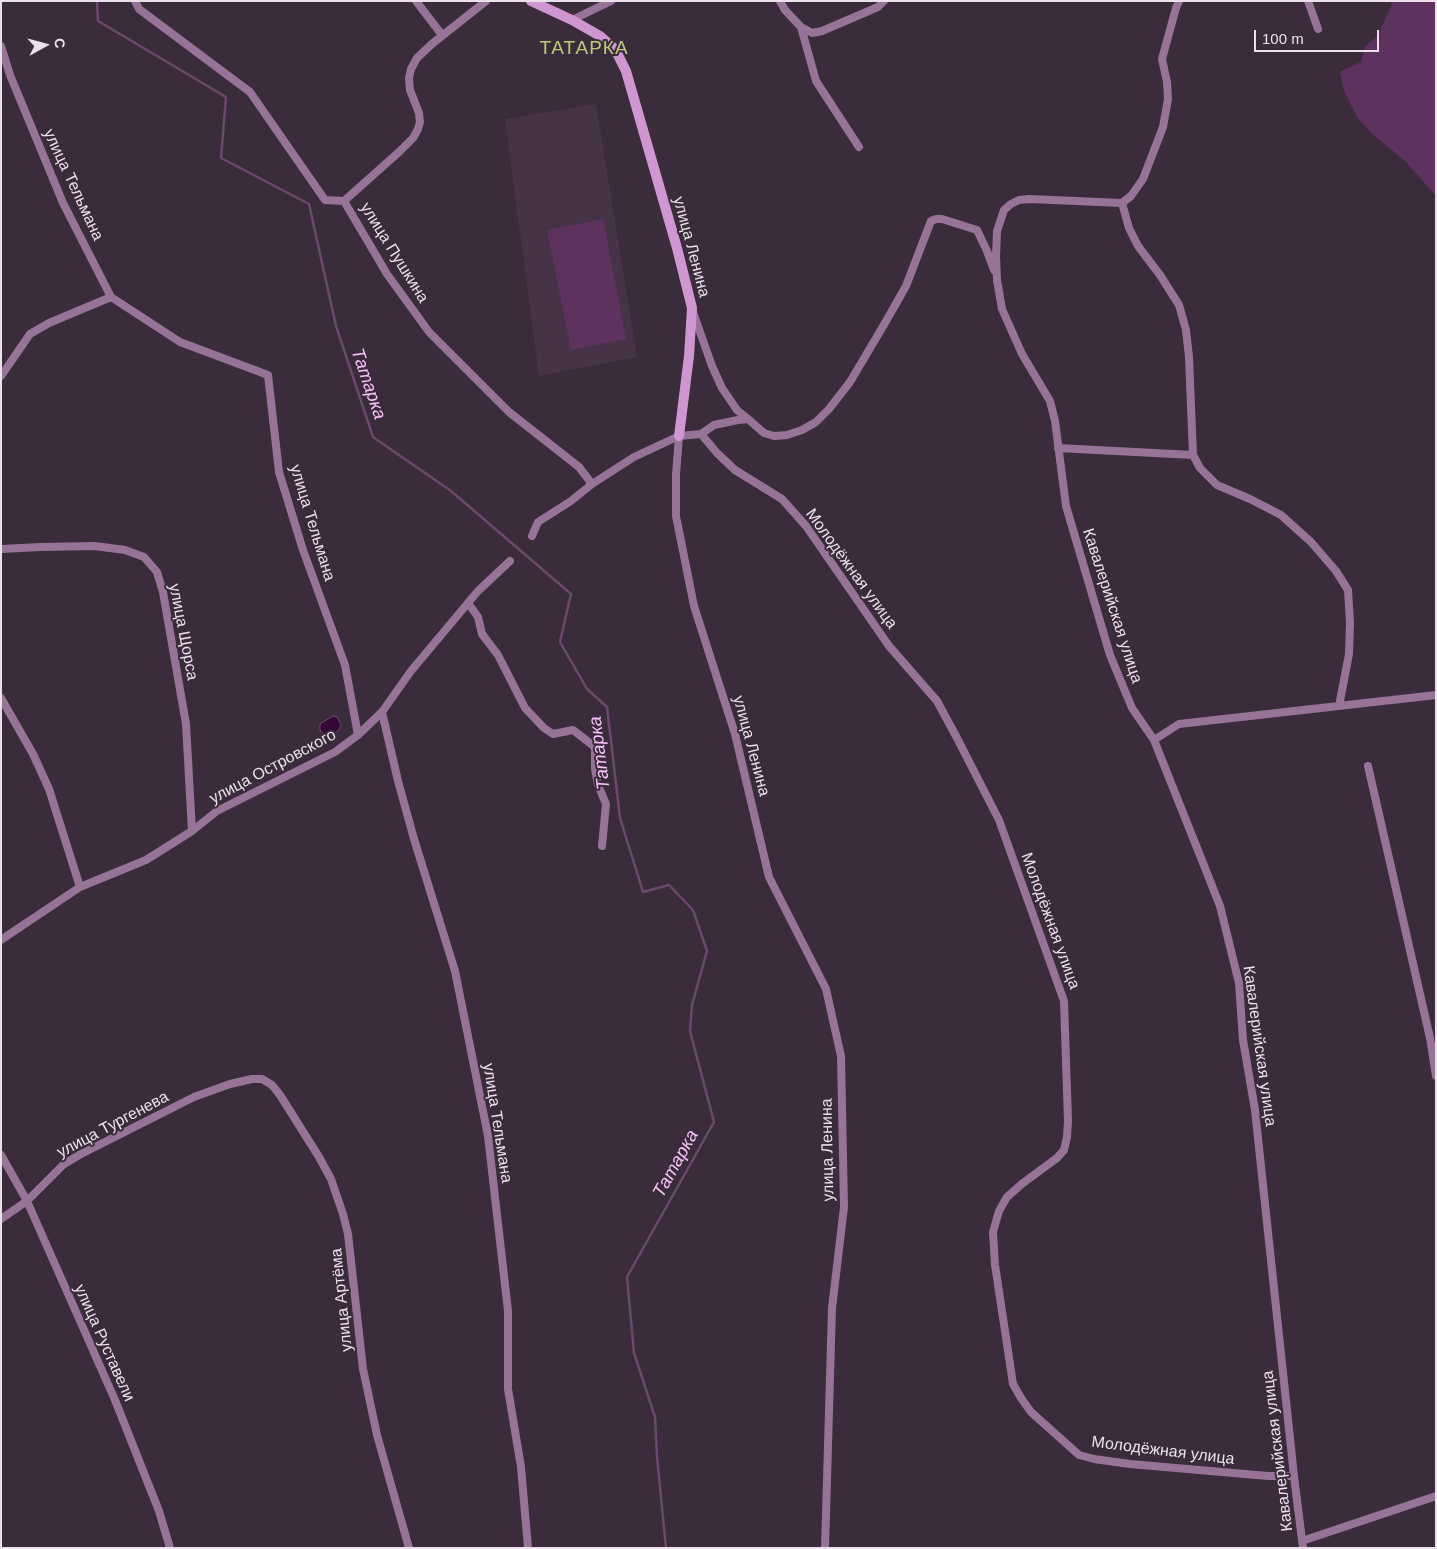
<!DOCTYPE html>
<html>
<head>
<meta charset="utf-8">
<style>
  body { margin:0 }
  #map { position:relative; width:1437px; height:1549px; overflow:hidden; background:#3a2c3a; font-family:Arial,sans-serif }
  canvas { display:block }
  .frame { position:absolute; inset:0; border:2px solid #eae1ea; pointer-events:none }
  .north { position:absolute; left:20px; top:20px; width:50px; height:50px; -webkit-text-stroke:4px #3a2c3a; paint-order:stroke; rotate:83deg; font-size:14px; font-weight:700; line-height:20px; text-align:center; color:#eae1ea }
  .north::after { content:''; display:block; margin:auto; width:18px; height:22px; background:#eae1ea; clip-path:polygon(50% 0,100% 100%,50% 72%,0 100%) }
  .scale { position:absolute; left:1254px; top:30px; width:125px; height:22px; box-sizing:border-box; border:2px solid #eae1ea; border-top:0; padding-left:6px; font-size:15px; line-height:18px; white-space:nowrap; color:#eae1ea; -webkit-text-stroke:4px #3a2c3a; paint-order:stroke }
</style>
</head>
<body>
<div id="map">
<canvas width="1437" height="1549"></canvas>
<div class="frame"></div>
<div class="north">С</div>
<div class="scale">100 m</div>
</div>
<script>
const ctx = document.querySelector('canvas').getContext('2d');
ctx.lineJoin = 'round';
function fill(path, color) { ctx.fillStyle = color; ctx.fill(path, 'evenodd'); }
const shape = rows => new Path2D(rows.map(r => 'M' + r).join(''));
function strokePath(path, color, width, dash) { ctx.strokeStyle = color; ctx.lineWidth = width; ctx.lineCap = dash ? 'butt' : 'round'; ctx.setLineDash(dash || []); ctx.stroke(path); }
function label(font, color, halo, rows, align = 'center') {
  ctx.font = font + ' Arial,sans-serif'; ctx.lineWidth = 4; ctx.setLineDash([]); ctx.textBaseline = 'middle'; ctx.strokeStyle = halo; ctx.fillStyle = color; for (const [text, x, y, turn = 0] of rows) {
    ctx.save(); ctx.translate(x, y); ctx.rotate((+turn || 0) * Math.PI / 180); ctx.textAlign = isNaN(turn) ? turn : align; if (halo) ctx.strokeText(text, 0, 0); ctx.fillText(text, 0, 0); ctx.restore();
  }
}
fill(shape([
  [596,104,637,357,539,376,505,119]
]), '#473347');
fill(shape([
  [1391,1,1436,1,1436,196,1405,161,1372,134,1357,117,1344,91,1340,72,1361,62,1365,47,1378,35,1392,4],
  [603,219,626,339,571,350,547,230]
]), '#5d325f');
const water = shape([
  [333,716,337,717,341,725,339,730,330,736,324,734,320,730,320,724,333,716]
]);
fill(water, '#340836');
strokePath(water, '#6b496c', 1);
strokePath(shape([
  [97,1,98,21,226,97,221,158,309,204,336,326,373,437,451,491,571,594,560,642,587,689,607,707,620,818,643,892,669,885,693,910,707,951,692,1005,690,1031,714,1122,627,1277,634,1353,655,1417,657,1457,666,1548]
]), '#6b496c', 2.5);
strokePath(shape([
  [135,1,139,9,250,92,325,200,344,201,387,274,429,332,509,412,579,467,592,484],
  [416,1,442,35],
  [780,1,785,10,801,27,816,81,859,147],
  [1179,1,1176,8,1162,59,1167,82,1168,99,1163,127,1143,179,1131,196,1122,203,1029,199,1019,200,1011,204,1004,210,997,231,996,256,997,280,1002,309,1022,354,1050,401,1055,421,1066,506,1110,655,1132,708,1154,740,1205,868,1220,906,1239,983,1243,1040,1255,1110,1294,1476,1303,1548],
  [1308,1,1318,29],
  [572,20,611,1],
  [801,27,812,33,822,31,878,7,884,1],
  [1,46,10,75,63,203,111,297,180,342,268,375,279,472,303,550,345,665,358,735],
  [344,201,399,152,413,138,418,129,420,122,419,113,410,90,409,78,411,69,417,58,433,43,486,1],
  [1122,203,1129,228,1138,246,1160,275,1179,305,1186,330,1189,357,1193,455,1200,468,1217,485,1250,499,1281,515,1311,542,1336,571,1348,590,1350,623,1349,654,1339,706],
  [693,312,712,366,722,388,737,410,748,419],
  [1,376,30,334,49,323,111,297],
  [701,434,714,425,738,420,748,419,764,433,774,436,787,435,802,430,816,422,829,409,850,382,885,323,906,286,931,221,936,219,942,219,977,230,987,251,994,270],
  [679,436,676,475,676,516,694,606,735,734,769,877,826,989,841,1056,844,1207,832,1308,825,1548],
  [1058,448,1193,455],
  [532,536,538,522,571,501,592,484,634,457,679,436,701,434,717,453,735,470,782,499,806,526,889,646,937,701,957,738,999,820,1064,1001,1068,1121,1067,1137,1064,1150,1057,1158,1023,1183,1007,1197,999,1211,993,1232,995,1265,1013,1384,1021,1398,1031,1412,1079,1455,1094,1459,1130,1464,1268,1476,1294,1476],
  [1,549,41,547,95,546,125,550,144,557,157,572,163,592,186,724,192,831],
  [468,603,478,617,482,634,498,655,525,708,544,728,553,734,573,730,595,747,595,769,598,785,606,804,602,846],
  [1,698,33,754,49,789,80,887],
  [382,712,398,781,414,839,455,971,488,1136,508,1311,508,1389,521,1467,528,1548],
  [1154,740,1179,724,1436,695],
  [1368,766,1430,1038,1436,1076],
  [1,940,80,887,146,860,192,831,217,811,335,752,358,735,382,712,411,671,478,591,510,561],
  [1,1155,27,1201,115,1400,159,1511,170,1548],
  [1,1219,27,1201,64,1164,81,1154,194,1097,230,1084,252,1079,262,1079,272,1085,280,1095,319,1157,331,1179,343,1214,348,1234,363,1369,377,1435,409,1548],
  [1302,1541,1436,1496]
]), '#977397', 8);
strokePath(shape([
  [531,1,572,20,600,36,615,49,626,71,677,248,692,308,689,356,679,436]
]), '#d096d1', 10);
label('16px', '#eae1ea', '#3a2c3a', [
  ["улица Тельмана",73,185,65],
  ["улица Ленина",691,247,75],
  ["улица Пушкина",394,253,58],
  ["улица Тельмана",312,523,73],
  ["Молодёжная улица",851,569,54],
  ["Кавалерийская улица",1112,606,72],
  ["улица Щорса",183,632,79],
  ["улица Ленина",751,746,75],
  ["улица Островского",273,767,-28],
  ["Молодёжная улица",1050,921,70],
  ["Кавалерийская улица",1259,1046,82],
  ["улица Тельмана",497,1123,81],
  ["улица Тургенева",113,1125,-28],
  ["улица Ленина",828,1150,-91],
  ["улица Артёма",342,1300,-96],
  ["улица Руставели",104,1343,66],
  ["Молодёжная улица",1163,1451,7],
  ["Кавалерийская улица",1278,1451,-97]
]);
label('italic 18px', '#f9c0fa', '#3a2c3a', [
  ["Татарка",368,384,71],
  ["Татарка",600,753,-97],
  ["Татарка",676,1164,-61]
]);
ctx.letterSpacing = '1px';
label('19px', '#bdc97d', '#3a2c3a', [
  ["ТАТАРКА",584,49]
]);
ctx.letterSpacing = '0px';
</script>
</body>
</html>
